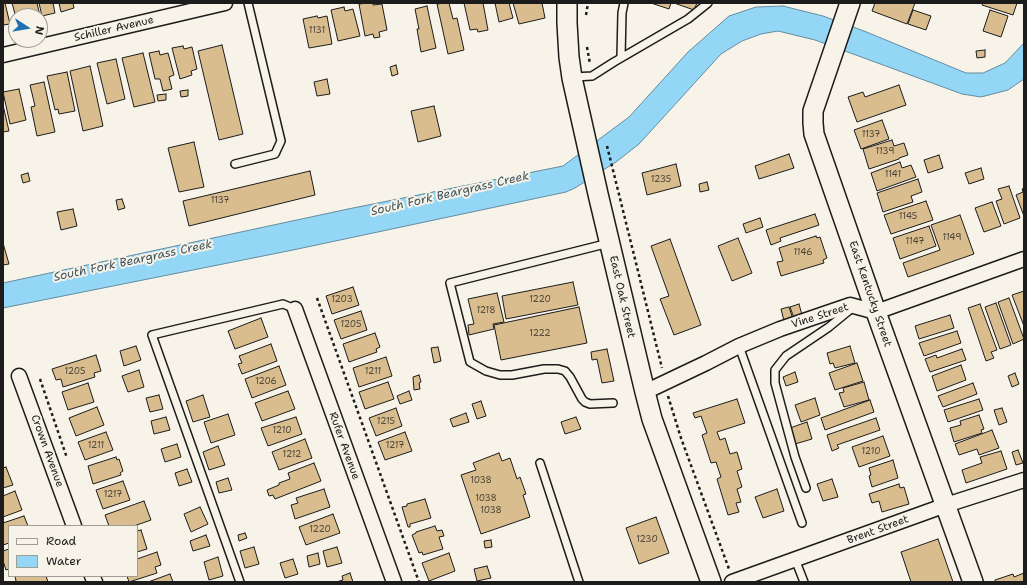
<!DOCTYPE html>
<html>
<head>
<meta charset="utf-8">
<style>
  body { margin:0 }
  #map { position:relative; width:1027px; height:585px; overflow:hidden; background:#f7f3e8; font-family:"Shantell Sans",sans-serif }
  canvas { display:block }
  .frame { position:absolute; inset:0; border:4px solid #1c1c1c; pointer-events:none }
  .legend { position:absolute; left:8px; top:525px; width:130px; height:52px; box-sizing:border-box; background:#f7f3e8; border:1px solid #9f9d96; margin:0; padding:5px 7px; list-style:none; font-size:12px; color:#1c1c1c }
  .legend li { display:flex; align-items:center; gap:8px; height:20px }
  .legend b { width:20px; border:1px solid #9f9d96 }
  .north { position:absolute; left:8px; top:8px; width:40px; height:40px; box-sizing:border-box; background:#f7f3e8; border:1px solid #9f9d96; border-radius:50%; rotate:102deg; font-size:11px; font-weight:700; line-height:16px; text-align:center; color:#1c1c1c }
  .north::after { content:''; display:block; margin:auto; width:14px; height:18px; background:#1f6fb2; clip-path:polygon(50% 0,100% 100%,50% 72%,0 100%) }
</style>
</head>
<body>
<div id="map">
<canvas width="1027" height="585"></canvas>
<div class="frame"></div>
<ul class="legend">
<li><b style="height:5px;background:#f7f3e8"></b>Road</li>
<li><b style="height:11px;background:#94d6f6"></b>Water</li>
</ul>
<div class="north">N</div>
</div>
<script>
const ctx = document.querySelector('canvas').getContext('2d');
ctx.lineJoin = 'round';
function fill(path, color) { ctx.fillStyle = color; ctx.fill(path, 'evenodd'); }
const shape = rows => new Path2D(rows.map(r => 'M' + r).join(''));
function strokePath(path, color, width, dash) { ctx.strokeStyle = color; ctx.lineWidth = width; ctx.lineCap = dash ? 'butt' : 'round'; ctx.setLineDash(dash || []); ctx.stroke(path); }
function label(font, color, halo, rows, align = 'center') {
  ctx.font = font + ' "Shantell Sans",sans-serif'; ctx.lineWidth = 4; ctx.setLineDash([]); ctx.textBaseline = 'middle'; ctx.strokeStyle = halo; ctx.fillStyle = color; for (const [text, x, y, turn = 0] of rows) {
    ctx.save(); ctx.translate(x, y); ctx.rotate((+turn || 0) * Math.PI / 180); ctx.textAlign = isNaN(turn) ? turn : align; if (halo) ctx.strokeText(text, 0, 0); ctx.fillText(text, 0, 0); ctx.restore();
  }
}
const water = shape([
  [783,6,823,16,864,31,966,73,983,73,1005,63,1024,43,1024,79,1008,90,981,97,962,94,815,40,778,31,761,34,742,41,721,54,639,144,616,162,575,188,566,192,293,250,3,308,3,283,348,209,563,166,629,117,688,52,729,16,756,7,783,6]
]);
fill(water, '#94d6f6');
strokePath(water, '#648c9f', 1);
const building = shape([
  [3,3,5,3,10,24,3,25,3,3],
  [12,3,37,3,40,16,26,16,25,12,15,14,12,3],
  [39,3,53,3,55,13,42,16,39,3],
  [59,3,73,3,74,8,61,12,59,3],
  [368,3,373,3,373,5,382,4,387,30,379,32,380,37,374,38,373,34,365,36,359,4,368,3],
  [444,3,449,3,453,19,457,18,464,50,448,54,437,4,444,3],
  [464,3,483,3,488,30,478,32,477,29,470,30,464,3],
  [495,3,509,3,513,18,499,22,495,3],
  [513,3,542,3,545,18,519,24,513,3],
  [651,3,671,3,669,9,651,3],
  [674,3,697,3,694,10,674,3],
  [875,3,915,3,907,24,872,11,875,3],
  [983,3,1017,3,1013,15,982,5,983,3],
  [427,6,436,48,421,52,417,29,419,29,415,9,427,6],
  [344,7,345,11,353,9,360,36,338,41,331,10,344,7],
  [913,10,931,16,926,30,908,24,913,10],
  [990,10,1008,16,1001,37,983,31,990,10],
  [317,16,318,18,327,16,332,44,309,48,303,19,317,16],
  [222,45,243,134,219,140,198,51,222,45],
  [183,46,184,49,192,47,197,69,191,71,192,75,180,79,172,48,183,46],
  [985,50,985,57,977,58,976,51,985,50],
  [159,51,160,55,168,53,174,75,169,77,172,89,163,91,160,79,155,79,149,53,159,51],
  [143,53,155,102,134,107,122,58,143,53],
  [116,59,125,99,107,104,97,63,116,59],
  [396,65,398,74,392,76,390,67,396,65],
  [90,66,103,126,83,131,70,71,90,66],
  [67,72,75,111,59,114,58,109,55,110,47,76,67,72],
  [327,79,330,94,317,96,314,82,327,79],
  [44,82,55,132,37,136,31,107,35,106,30,85,44,82],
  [899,85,906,105,857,122,848,97,863,92,865,97,899,85],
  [19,89,26,120,10,124,3,92,19,89],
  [188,90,188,96,181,97,180,91,188,90],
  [166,94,166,100,158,101,157,95,166,94],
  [3,105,9,131,3,132,3,105],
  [434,106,441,136,418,142,411,111,434,106],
  [882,120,889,139,861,149,854,130,882,120],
  [892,140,894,146,904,143,908,155,899,158,899,159,869,169,863,149,892,140],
  [194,142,204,187,179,192,168,148,194,142],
  [789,154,794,168,759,179,755,166,789,154],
  [939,155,943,168,928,173,924,160,939,155],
  [900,162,902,168,911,165,916,177,877,191,871,173,900,162],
  [676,164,681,186,647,195,642,173,676,164],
  [981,168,984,179,969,184,965,173,981,168],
  [310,171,315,195,189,226,183,201,310,171],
  [28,173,30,181,23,183,21,175,28,173],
  [918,179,922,192,911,196,913,202,883,212,877,193,918,179],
  [707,182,709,190,700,192,699,184,707,182],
  [1009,186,1020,218,1004,224,996,201,1002,199,998,189,1009,186],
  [1024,188,1024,216,1016,195,1023,192,1022,189,1024,188],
  [122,199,125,208,118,210,116,200,122,199],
  [926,201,933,220,891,234,884,215,926,201],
  [992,202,1001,226,984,232,975,208,992,202],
  [73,209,77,226,61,230,57,212,73,209],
  [815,214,819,225,780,238,781,241,771,245,766,230,815,214],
  [960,215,974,254,908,277,903,263,940,250,931,225,960,215],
  [760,218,763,227,746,233,743,224,760,218],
  [929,226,936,246,900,259,893,238,929,226],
  [816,236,817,238,820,237,827,258,823,260,824,263,781,276,777,262,783,261,779,248,816,236],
  [738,238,752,273,732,281,718,246,738,238],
  [670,239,701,325,674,335,660,299,669,296,651,246,670,239],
  [3,243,9,264,3,265,3,243],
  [573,282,578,305,506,319,502,296,573,282],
  [353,287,359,305,332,314,326,296,353,287],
  [1024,291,1024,326,1012,295,1024,291],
  [497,293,504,322,493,324,494,329,469,335,468,325,474,324,468,299,497,293],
  [1009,298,1024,339,1013,344,998,302,1009,298],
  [996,303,1011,345,1000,349,985,307,996,303],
  [799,304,802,315,794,318,790,307,799,304],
  [980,304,997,350,991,352,994,358,986,361,968,308,980,304],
  [579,307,587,343,501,360,494,325,579,307],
  [789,307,793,319,784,321,781,309,789,307],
  [361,311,367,330,341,339,334,320,361,311],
  [950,315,954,328,919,339,915,326,950,315],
  [261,318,268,337,235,349,228,331,261,318],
  [957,331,961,343,924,356,919,343,957,331],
  [375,333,380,347,376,349,377,352,349,362,343,344,375,333],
  [271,344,277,361,242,374,238,364,242,363,239,356,271,344],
  [136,346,141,360,124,366,120,351,136,346],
  [850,346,855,363,835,368,833,363,830,364,827,353,850,346],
  [438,347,441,361,434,363,431,348,438,347],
  [607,349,614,381,602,383,597,359,592,360,591,352,607,349],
  [962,349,966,360,930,372,925,359,936,355,937,358,962,349],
  [96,355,101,371,94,373,95,377,63,387,61,379,56,380,52,369,96,355],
  [386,357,392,376,359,387,353,368,386,357],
  [857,363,863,381,835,390,829,373,857,363],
  [961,365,966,380,937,391,932,376,961,365],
  [279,366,286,385,252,398,245,379,279,366],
  [139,370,144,387,128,392,122,376,139,370],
  [795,372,798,382,786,386,783,377,795,372],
  [1015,373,1019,384,1012,387,1008,376,1015,373],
  [419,375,421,382,419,383,420,389,414,390,413,377,419,375],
  [388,382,394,399,365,409,359,392,388,382],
  [864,382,869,400,844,407,839,393,844,392,843,388,864,382],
  [88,383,94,402,68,410,62,392,88,383],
  [973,383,977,394,943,407,938,396,973,383],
  [288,391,295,409,262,421,255,403,288,391],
  [409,391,412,400,400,404,397,396,409,391],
  [159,395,163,409,150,412,146,398,159,395],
  [203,395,210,417,193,422,186,401,203,395],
  [815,398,820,415,801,422,795,405,815,398],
  [737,399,745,423,717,432,720,440,725,438,730,454,737,452,742,469,737,471,742,487,737,489,741,502,736,503,739,512,728,515,717,479,721,477,716,462,711,463,702,435,707,433,701,416,695,418,693,413,737,399],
  [979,399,983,410,948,422,944,410,979,399],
  [870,400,874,412,825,430,821,418,870,400],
  [481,401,486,416,477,419,472,404,481,401],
  [97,407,104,425,76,436,69,418,97,407],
  [396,408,402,426,376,436,369,418,396,408],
  [1002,408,1007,422,999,425,994,410,1002,408],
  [466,413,469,422,453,427,450,419,466,413],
  [228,414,235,435,211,443,204,422,228,414],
  [979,415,984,429,981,430,982,433,954,442,950,428,961,425,960,421,979,415],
  [166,417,170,430,154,434,151,421,166,417],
  [296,417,302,434,268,446,261,428,296,417],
  [576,417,581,429,565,434,561,422,576,417],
  [876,418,880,430,837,445,839,448,832,451,827,435,876,418],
  [807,422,812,439,795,444,790,428,807,422],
  [992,430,999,448,979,455,977,449,959,455,955,444,992,430],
  [106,432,113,450,85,460,78,442,106,432],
  [405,432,412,451,385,460,378,442,405,432],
  [883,436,890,456,859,467,852,447,883,436],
  [305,439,312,458,279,470,272,452,305,439],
  [177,444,181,457,165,462,161,449,177,444],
  [218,446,225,465,209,470,203,452,218,446],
  [1018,450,1023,463,1016,465,1012,452,1018,450],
  [1001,451,1007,469,966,483,962,470,982,463,980,457,1001,451],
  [499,453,502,461,510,458,517,479,520,477,526,494,523,495,530,517,481,534,461,475,476,470,473,463,499,453],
  [116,457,117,460,119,459,123,471,120,473,121,475,93,484,88,466,116,457],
  [893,460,898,478,872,487,869,476,871,475,869,468,893,460],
  [314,463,321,481,275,499,273,495,269,496,267,490,279,485,279,483,290,479,288,473,314,463],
  [6,467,13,485,3,488,3,468,6,467],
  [187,469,192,482,179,486,175,473,187,469],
  [228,478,232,490,219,493,216,482,228,478],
  [832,479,838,497,823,501,817,484,832,479],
  [123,481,130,500,103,509,96,490,123,481],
  [899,484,900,488,904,487,909,504,882,512,879,501,872,503,869,494,899,484],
  [324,489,330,507,295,519,291,505,298,503,296,498,324,489],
  [777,489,784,511,763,518,755,497,777,489],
  [15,491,22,510,3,517,3,496,15,491],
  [425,499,431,518,410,524,410,527,408,527,402,507,407,506,407,504,425,499],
  [144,501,151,520,134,526,109,526,105,515,144,501],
  [200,507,208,524,191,532,184,514,200,507],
  [333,514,340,533,306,545,299,527,333,514],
  [24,516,28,526,9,526,9,543,3,545,3,523,24,516],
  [656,517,669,553,639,564,626,528,656,517],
  [435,526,437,531,442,530,444,536,439,537,443,549,423,555,422,552,419,553,412,535,416,533,416,532,435,526],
  [141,530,147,549,137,552,137,531,141,530],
  [245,533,247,538,239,541,238,535,245,533],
  [206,535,210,546,193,551,190,541,206,535],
  [938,539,953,582,911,582,901,552,938,539],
  [491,540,492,547,485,548,484,541,491,540],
  [254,547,259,564,245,568,240,551,254,547],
  [337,547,342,563,327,567,323,551,337,547],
  [9,549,9,569,6,570,3,561,3,551,9,549],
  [157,552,161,565,155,567,157,573,129,582,127,576,137,576,137,559,157,552],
  [318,553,320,564,309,567,307,556,318,553],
  [449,553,455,571,429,581,422,563,449,553],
  [218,557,223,576,209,580,204,562,218,557],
  [293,559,298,574,285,578,280,563,293,559],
  [487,566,491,578,477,581,474,569,487,566],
  [350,573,353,582,336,582,343,580,342,576,350,573],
  [1024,573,1024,582,995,582,995,580,1013,574,1014,577,1024,573],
  [170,574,173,582,148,582,170,574],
  [15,576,46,576,48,582,14,582,16,581,15,576]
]);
fill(building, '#d9bd8e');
strokePath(building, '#1c1c1c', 1);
const lane = shape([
  [621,57,622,13,624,3],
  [574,77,592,76,614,62,688,19,708,3],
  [235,164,275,154,281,141,248,3],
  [609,243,450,283,470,362,486,371,500,375,512,375,544,369,558,369,565,371,570,377,582,399,585,402,590,404,613,403],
  [739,346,802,523],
  [540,463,579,582],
  [806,488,795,457,775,383,775,370,786,356,829,327,851,309],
  [795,559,804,582],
  [240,582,152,335,283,304,295,309]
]);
const street = shape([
  [3,55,225,3],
  [295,309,394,582],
  [19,376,74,526],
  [645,392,706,363,739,346,780,329,850,305,876,312,1024,259],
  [92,576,95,582],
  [732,582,946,505,1024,480]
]);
const secondary = shape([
  [567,3,567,23,569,57,572,78,598,194,645,392,652,419,711,582],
  [850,3,813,111,813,123,814,134,876,312,973,582]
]);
strokePath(lane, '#1c1c1c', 10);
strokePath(street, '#1c1c1c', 17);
strokePath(secondary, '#1c1c1c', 22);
strokePath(shape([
  [586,15,588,3],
  [587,47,590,64],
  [607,146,662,368],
  [317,298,419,582],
  [40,379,67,458],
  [668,396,681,438,729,569]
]), '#1c1c1c', 2.5, [3, 3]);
strokePath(lane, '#f7f3e8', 7);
strokePath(street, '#f7f3e8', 14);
strokePath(secondary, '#f7f3e8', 19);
label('9px', '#4b4438', null, [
  ["1131",317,31],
  ["1137",871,135],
  ["1139",885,152],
  ["1141",893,175],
  ["1235",661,180],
  ["1137",220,201],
  ["1145",908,217],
  ["1149",952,238],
  ["1147",915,242],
  ["1146",803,253],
  ["1203",342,300],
  ["1220",540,300],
  ["1218",486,311],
  ["1205",351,325],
  ["1222",540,334],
  ["1205",75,372],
  ["1211",373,372],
  ["1206",266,382],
  ["1215",386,422],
  ["1210",282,431],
  ["1211",96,446],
  ["1217",395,446],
  ["1210",871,452],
  ["1212",292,455],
  ["1038",481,481],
  ["1217",113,495],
  ["1038",486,499],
  ["1038",491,511],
  ["1220",320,530],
  ["1230",647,540]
]);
label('11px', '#1c1c1c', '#f7f3e8', [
  ["Schiller Avenue",114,29,-13],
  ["East Kentucky Street",870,294,71],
  ["East Oak Street",622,297,77],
  ["Vine Street",820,316,-18],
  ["Rufer Avenue",344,446,70],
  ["Crown Avenue",47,451,70],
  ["Brent Street",878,530,-20]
]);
label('italic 12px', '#40545d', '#f7f3e8', [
  ["South Fork Beargrass Creek",450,194,-13],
  ["South Fork Beargrass Creek",133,261,-12]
]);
</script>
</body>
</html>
